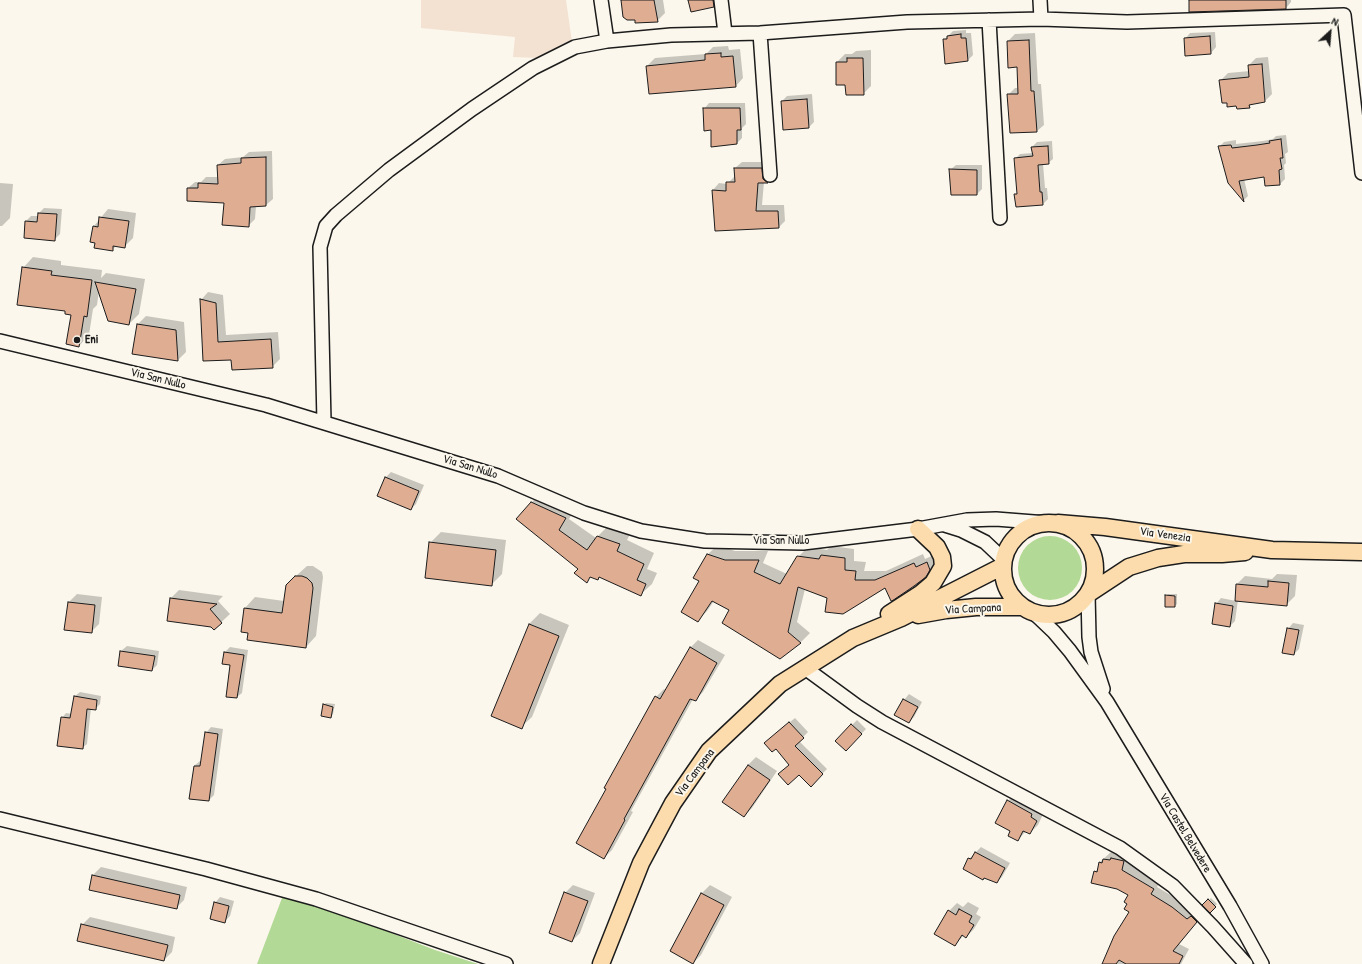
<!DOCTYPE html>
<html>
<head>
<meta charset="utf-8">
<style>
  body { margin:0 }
  #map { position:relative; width:1362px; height:964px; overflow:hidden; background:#fbf7ec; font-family:"Patrick Hand",sans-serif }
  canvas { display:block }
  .north { position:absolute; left:1310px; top:12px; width:40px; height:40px; -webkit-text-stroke:3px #fbf7ec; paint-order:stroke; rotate:26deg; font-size:11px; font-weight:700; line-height:16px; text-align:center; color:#1c1c1c }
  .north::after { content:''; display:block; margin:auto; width:14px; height:18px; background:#1c1c1c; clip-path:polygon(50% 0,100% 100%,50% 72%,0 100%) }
</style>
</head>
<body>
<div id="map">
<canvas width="1362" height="964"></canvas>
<div class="north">N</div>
</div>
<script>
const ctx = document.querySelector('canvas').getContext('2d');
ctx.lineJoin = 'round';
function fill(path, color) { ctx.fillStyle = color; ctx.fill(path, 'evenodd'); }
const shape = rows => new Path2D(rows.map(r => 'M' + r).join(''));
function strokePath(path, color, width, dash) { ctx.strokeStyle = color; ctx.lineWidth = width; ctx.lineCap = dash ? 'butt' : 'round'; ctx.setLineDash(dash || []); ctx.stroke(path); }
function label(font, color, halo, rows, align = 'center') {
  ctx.font = font + ' "Patrick Hand",sans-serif'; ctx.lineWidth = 4; ctx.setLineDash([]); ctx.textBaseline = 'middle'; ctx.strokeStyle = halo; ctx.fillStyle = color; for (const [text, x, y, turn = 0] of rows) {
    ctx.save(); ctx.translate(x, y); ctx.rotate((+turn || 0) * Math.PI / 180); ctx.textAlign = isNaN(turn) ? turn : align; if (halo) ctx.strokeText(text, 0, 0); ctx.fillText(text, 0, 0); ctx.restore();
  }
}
fill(shape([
  [421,0,566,0,572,42,540,58,513,57,515,37,421,28]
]), '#f3e1d1');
fill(shape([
  '1018 568a32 32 0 1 1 64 0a32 32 0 1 1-64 0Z',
  [287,897,381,929,435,950,478,964,257,964,282,898]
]), '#b2d995');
fill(shape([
  [622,0,663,0,665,13,657,21,636,19],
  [1190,0,1291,0,1291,2,1286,8],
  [966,30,966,33,971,33,973,55,968,60,944,40,953,31],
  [1215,32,1216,47,1211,53,1186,54,1185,39,1190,33],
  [1035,33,1038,84,1041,84,1044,125,1037,131,1008,95,1015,88,1019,88,1018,66,1008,41,1015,34],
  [728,46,729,50,740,49,743,78,736,86,647,66,655,58,706,54,713,47],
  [871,50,871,86,863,94,846,84,837,62,845,54,852,54,856,51],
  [1268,57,1272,94,1265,101,1252,103,1249,107,1227,102,1221,80,1228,73,1250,71,1249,65,1256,58],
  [812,94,814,122,809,127,784,129,782,101,787,96],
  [709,103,745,103,746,124,742,128,742,138,737,143,712,129,704,109],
  [1286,135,1288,152,1285,154,1286,163,1284,165,1285,179,1280,184,1265,176,1244,179,1248,196,1244,200,1228,183,1219,147,1224,142,1236,140,1236,144,1263,141,1273,139,1276,136],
  [1052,141,1053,159,1048,163,1043,164,1045,188,1047,188,1048,199,1043,204,1017,206,1016,195,1018,192,1015,159,1020,154,1033,153,1032,147,1037,142],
  [272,151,273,199,266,205,256,206,255,219,248,226,225,202,188,188,195,182,201,182,206,177,219,177,218,165,225,159,243,157,249,152],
  [742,162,768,162,774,176,768,182,764,182,762,205,784,205,785,221,779,227,716,230,713,190,719,183,727,184,735,176,735,168],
  [956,165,982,165,982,189,977,194,950,170],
  [0,183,13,184,10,218,2,226,0,226],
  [44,208,62,209,60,234,54,240,25,237,26,221,31,216,39,216,39,213],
  [108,209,136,213,133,238,124,247,117,245,112,250,94,226],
  [33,257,61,261,61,265,102,270,101,278,106,273,145,279,139,314,129,324,99,291,97,305,93,309,89,335,79,346,72,314,66,310,23,268],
  [208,292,223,295,226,335,278,332,280,359,272,367,232,358,204,360,201,300],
  [146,316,184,322,186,352,178,360,133,354,138,324],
  [391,472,424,485,416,504,411,509,379,496,386,477],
  [542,491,576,507,569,519,596,538,608,526,630,534,627,540,654,553,647,569,657,573,652,584,641,594,599,577,591,576,587,581,579,569,517,519],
  [441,532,506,540,502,574,491,585,430,543],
  [718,545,735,551,768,551,763,563,787,574,798,557,808,547,827,550,831,546,854,549,854,561,866,562,864,571,886,571,923,554,925,559,936,554,935,566,925,576,829,597,805,589,797,622,810,633,801,642,780,658,730,610,714,601,707,611,698,620,700,581,694,577,708,554],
  [307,566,313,566,322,572,323,577,316,636,306,647,242,631,245,608,255,597,284,601,286,585],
  [1277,574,1297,575,1295,596,1287,604,1238,600,1235,621,1230,626,1216,604,1221,598,1236,601,1237,584,1245,576,1272,579],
  [179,590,223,596,218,601,230,614,214,629,171,598],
  [77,594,102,597,99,624,91,632,66,629,69,602],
  [1168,594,1177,594,1177,604,1175,606,1166,596],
  [540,613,569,625,532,717,521,727,529,624],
  [1293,623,1304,625,1299,649,1294,654,1288,629],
  [698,640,725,655,703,692,695,700,693,699,631,811,633,812,612,850,604,858,656,697,664,689,666,690,690,648],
  [127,646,159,651,157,665,152,670,121,651],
  [230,647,248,650,242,693,237,697,231,664,225,652],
  [80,692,101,696,100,704,95,709,91,708,87,744,82,748,62,718,66,713,72,714,75,696],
  [909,694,922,702,914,717,909,722,904,700],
  [326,703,335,704,333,714,331,717,324,705],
  [795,718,808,732,799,741,827,769,811,785,790,765,776,748,770,738],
  [857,720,866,729,851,745,852,725],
  [211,727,223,729,214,795,209,800,190,798,194,766,200,761,202,761,206,733],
  [756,757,777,771,752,808,744,816,724,802,748,765],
  [1016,793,1044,812,1038,825,1030,833,1026,831,1018,840,1008,801],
  [981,847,1010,863,1002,877,997,882,969,859],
  [1111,852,1117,854,1118,852,1130,854,1128,863,1160,882,1157,887,1203,914,1179,944,1189,949,1181,964,1103,964,1130,912,1128,904,1130,895,1095,872,1099,868,1100,862],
  [101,867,187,887,184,900,176,908,93,875],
  [573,885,595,893,580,933,572,941,565,893],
  [710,885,732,897,701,955,693,963,671,951,702,893],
  [220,897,234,901,230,916,225,921,215,903],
  [1211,898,1217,904,1210,911,1204,905],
  [968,902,979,908,976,914,981,917,974,929,966,937,964,935,955,945,949,911,957,903,963,907],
  [90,917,175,937,172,952,164,960,82,925]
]), '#0003');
const building = shape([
  [621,0,654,0,658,22,635,23,635,20,627,20,623,17,621,0],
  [688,0,713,0,714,7,691,12,688,0],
  [1189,0,1286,0,1286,9,1189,12,1189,0],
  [961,34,961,38,966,38,968,61,945,64,943,39,947,39,947,36,961,34],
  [1210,36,1211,54,1185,56,1184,38,1210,36],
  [1029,40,1031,91,1034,91,1037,132,1010,133,1007,94,1018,94,1017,67,1008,68,1007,41,1029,40],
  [721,53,721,57,733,56,736,87,649,94,646,66,705,60,705,54,721,53],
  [847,58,863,58,864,95,846,95,845,85,836,85,836,62,847,62,847,58],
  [1262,64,1265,102,1249,105,1250,108,1237,109,1236,106,1227,107,1227,103,1222,103,1219,80,1249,77,1248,65,1262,64],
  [807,99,809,128,783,130,781,101,807,99],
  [703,108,740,108,741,130,737,130,737,144,711,147,711,130,704,131,703,108],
  [1281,139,1283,158,1280,158,1282,169,1279,170,1280,185,1265,186,1264,177,1239,181,1244,202,1228,183,1218,146,1231,145,1232,148,1257,145,1270,143,1269,141,1281,139],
  [1048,146,1049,164,1038,165,1040,192,1042,192,1043,205,1016,207,1014,194,1017,194,1014,158,1033,156,1031,147,1048,146],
  [266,157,266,206,250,207,249,227,222,225,224,203,187,201,187,188,198,188,198,183,218,184,217,165,241,163,241,158,266,157],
  [734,168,762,168,763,179,768,183,758,183,756,211,778,211,779,228,715,231,712,190,726,191,726,182,735,182,734,168],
  [949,169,977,170,977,195,951,195,949,169],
  [38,213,57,214,55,241,24,238,25,221,37,222,38,213],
  [99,217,129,221,125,248,113,246,113,251,94,248,95,243,90,242,93,226,98,227,99,217],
  [22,267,52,271,51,275,92,280,87,317,84,316,79,347,66,344,71,315,65,314,65,311,17,305,22,267],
  [95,282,136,289,129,325,108,321,95,282],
  [200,299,216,303,218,342,271,339,273,368,232,370,231,360,203,361,200,299],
  [137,324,176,330,178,361,132,354,137,324],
  [385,477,419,491,411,510,377,496,385,477],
  [531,502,566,518,559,530,587,550,597,536,620,544,617,551,644,564,637,580,646,584,641,596,599,577,598,580,590,577,587,583,574,573,578,569,516,519,531,502],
  [429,542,496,550,492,586,425,578,429,542],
  [707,554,725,560,759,560,754,572,780,584,797,556,819,559,821,555,845,558,845,570,856,571,855,580,875,580,914,563,916,567,927,562,930,570,926,577,914,586,892,601,891,601,885,588,843,614,825,612,827,598,798,587,788,632,801,643,780,659,722,623,729,610,712,601,698,622,681,612,699,581,693,578,707,554],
  [295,576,302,576,307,578,312,583,313,588,306,648,247,640,248,633,241,632,244,608,282,613,286,585,295,576],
  [1268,581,1289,583,1287,606,1235,601,1236,584,1268,587,1268,581],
  [1165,595,1175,596,1175,607,1165,607,1165,595],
  [170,598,217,604,210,609,222,623,214,630,211,627,167,621,170,598],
  [68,602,95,605,92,633,64,630,68,602],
  [1215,603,1233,606,1230,627,1212,624,1215,603],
  [529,624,559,636,522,729,491,716,529,624],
  [1287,628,1299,630,1294,655,1282,653,1287,628],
  [690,647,717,663,696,701,690,699,624,819,625,820,604,859,576,843,606,789,604,788,655,696,660,699,690,647],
  [120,651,155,656,152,671,118,666,120,651],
  [224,652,244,655,237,698,226,697,230,665,222,664,224,652],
  [74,696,97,700,96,710,87,709,83,749,57,746,61,717,70,718,74,696],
  [903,699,918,707,909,723,894,715,903,699],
  [323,704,333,707,331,718,321,716,323,704],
  [789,722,804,738,795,746,823,774,811,787,799,775,788,785,778,774,789,765,776,749,772,752,764,743,789,722],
  [851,724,862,734,846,751,835,741,851,724],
  [205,732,218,734,209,801,189,799,194,766,200,766,205,732],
  [748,765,770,780,744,817,722,802,748,765],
  [1007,800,1032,814,1031,817,1037,821,1030,834,1023,831,1018,841,1008,836,1010,831,995,823,1007,800],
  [975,852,1005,868,997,883,984,878,983,880,963,869,968,858,971,859,975,852],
  [1111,858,1124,861,1122,870,1154,889,1151,894,1172,907,1187,919,1191,916,1197,922,1173,951,1183,956,1179,964,1126,964,1119,960,1116,964,1102,964,1114,936,1129,912,1124,909,1127,904,1124,902,1128,895,1117,889,1091,883,1094,871,1097,872,1099,862,1102,863,1103,859,1110,860,1111,858],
  [92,875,180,895,177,909,89,890,92,875],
  [564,892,588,901,572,942,549,933,564,892],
  [701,893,724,905,693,964,670,951,701,893],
  [1208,899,1216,907,1210,913,1202,905,1208,899],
  [214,902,229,906,225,923,210,919,214,902],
  [959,909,972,916,969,922,974,925,966,938,962,935,955,946,934,934,948,910,956,915,959,909],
  [81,924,168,945,164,961,77,941,81,924]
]);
fill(building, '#dfad92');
strokePath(building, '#1c1c1c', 1);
const minor = shape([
  [601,0,607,41],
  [721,0,725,33],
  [1040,0,1041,19],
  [989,20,1000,218],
  [760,33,770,175],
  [0,341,266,405,498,476,584,513,641,531,705,541,803,543,918,529,967,520,996,519,1047,523],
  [324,422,320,247,326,226,336,215,389,170,472,109,533,68,575,47,607,41,671,35,760,33,907,22,1041,19,1127,22,1344,15,1362,173],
  [945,525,961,530,985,542,1003,559],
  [1088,594,1089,637,1091,652,1103,689],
  [1034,613,1054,632,1070,651,1107,702,1230,906,1262,964],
  [805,668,857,706,882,722,1120,848,1173,886,1213,927,1246,964],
  [0,819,206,869,316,899,506,964]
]);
const major = shape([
  '1003 569a46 46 0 1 1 92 0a46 46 0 1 1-92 0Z',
  [1058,523,1105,527,1272,550,1362,552],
  [1088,594,1129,567,1158,558,1184,554,1222,554,1245,552],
  [889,614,920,594,933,583,943,566,942,557,937,547,918,529],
  [918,615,946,610,976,607,1022,607],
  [601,964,641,863,673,803,709,751,780,684,853,638,901,618,1003,566]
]);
strokePath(minor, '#1c1c1c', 16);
strokePath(major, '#1c1c1c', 19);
strokePath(minor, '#fbf7ec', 13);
strokePath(major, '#fcdcac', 16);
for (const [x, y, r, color] of [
  [77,340,4,"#1c1c1c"]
]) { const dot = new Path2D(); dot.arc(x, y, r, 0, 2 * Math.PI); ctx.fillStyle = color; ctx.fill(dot); strokePath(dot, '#fbf7ec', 1.5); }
label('bold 12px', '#1c1c1c', '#fbf7ec', [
  ["Eni",85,340]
], 'left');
label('12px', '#1c1c1c', '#fbf7ec', [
  ["Via San Nullo",158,379,14],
  ["Via San Nullo",470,467,17],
  ["Via Venezia",1165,535,8],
  ["Via San Nullo",781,541],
  ["Via Campana",973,609,-3],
  ["Via Campana",695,773,-53],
  ["Via Castel Belvedere",1185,833,59]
]);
</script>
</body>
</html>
